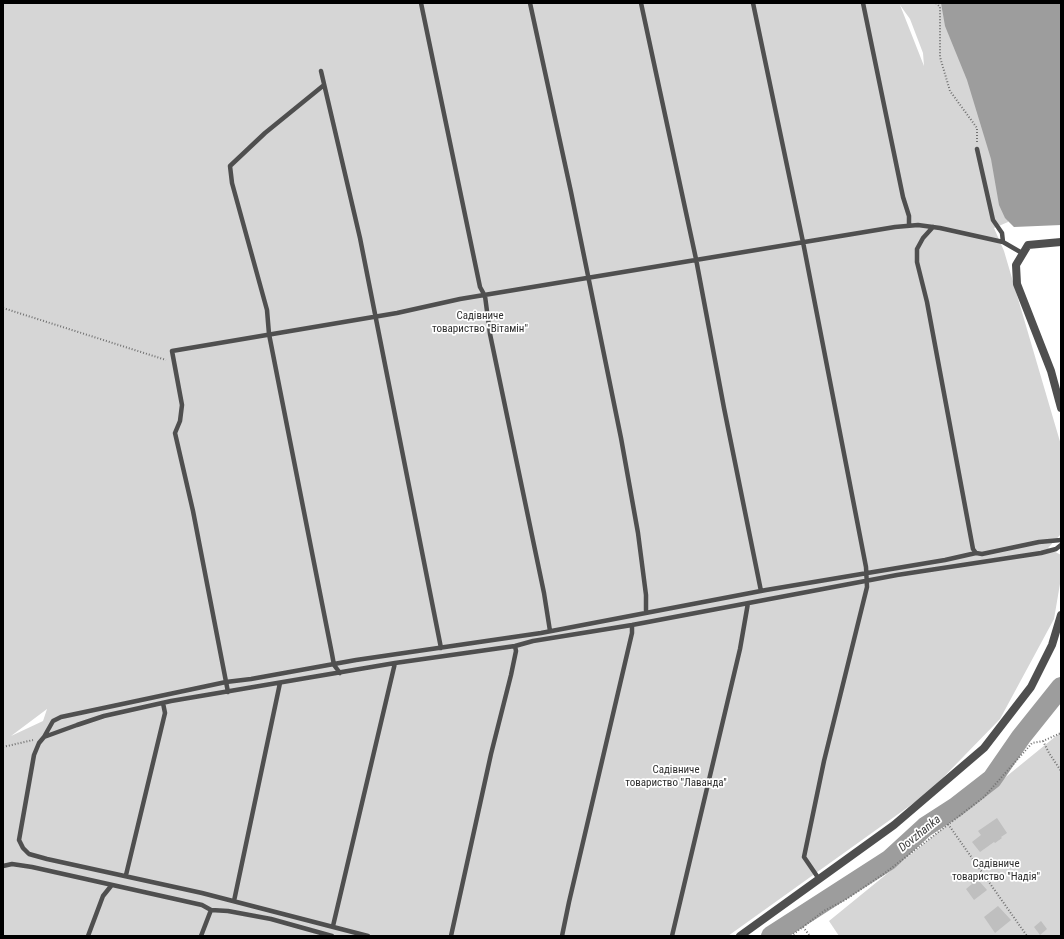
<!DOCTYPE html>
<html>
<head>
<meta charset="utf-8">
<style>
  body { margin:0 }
  #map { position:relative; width:1064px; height:939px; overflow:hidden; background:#fff; font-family:"Roboto Condensed",sans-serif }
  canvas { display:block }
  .frame { position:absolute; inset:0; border:4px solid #000; pointer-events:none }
</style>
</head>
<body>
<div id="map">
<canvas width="1064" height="939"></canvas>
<div class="frame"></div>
</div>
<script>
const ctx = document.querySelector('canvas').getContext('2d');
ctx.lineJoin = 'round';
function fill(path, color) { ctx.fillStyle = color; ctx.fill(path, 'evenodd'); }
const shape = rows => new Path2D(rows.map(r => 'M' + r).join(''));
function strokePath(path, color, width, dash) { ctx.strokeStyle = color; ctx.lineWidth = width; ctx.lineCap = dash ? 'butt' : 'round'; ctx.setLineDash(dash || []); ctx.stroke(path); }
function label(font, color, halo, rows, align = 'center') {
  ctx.font = font + ' "Roboto Condensed",sans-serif'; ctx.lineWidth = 3.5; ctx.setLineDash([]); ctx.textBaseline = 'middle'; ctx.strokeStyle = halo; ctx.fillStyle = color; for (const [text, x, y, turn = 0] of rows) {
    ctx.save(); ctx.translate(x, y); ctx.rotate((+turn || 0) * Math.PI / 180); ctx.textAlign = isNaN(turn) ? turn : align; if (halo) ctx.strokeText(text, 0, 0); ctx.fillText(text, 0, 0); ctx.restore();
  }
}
fill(shape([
  [3,3,950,3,1011,216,1008,222,994,228,1004,251,1061,445,1061,534,1048,548,1061,555,1061,578,1054,619,1000,719,929,792,728,936,3,936],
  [900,5,910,19,923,53,924,66],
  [47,709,43,721,11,736],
  [1061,732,1061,936,839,936,829,921]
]), '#d6d6d6');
fill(shape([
  [941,3,1061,3,1061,225,1014,227,1005,218,999,205,991,159,967,80,945,26]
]), '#9d9d9d');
strokePath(shape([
  [771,936,889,860,925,827,956,807,992,779,1021,737,1061,687]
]), '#9d9d9d', 20);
fill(shape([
  [997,818,1007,833,1001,837,1002,838,995,843,994,842,980,852,972,842,981,835,978,831],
  [971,872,987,890,974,900,966,889,972,884,965,876],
  [998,906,1011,920,995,933,984,917],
  [1041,921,1047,929,1040,935,1034,927]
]), '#bfbfbf');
strokePath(shape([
  [936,3,940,7,940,57,950,91,977,128,977,142],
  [3,308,166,360],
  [1043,741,1049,753,1061,771],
  [3,747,33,740],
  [948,824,1027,936],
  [803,927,810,936],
  [791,936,824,911,845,900,885,873,984,797,1032,743,1043,741,1061,733]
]), '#717171', 2, [1, 2]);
strokePath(shape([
  [421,3,480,287,485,296,490,334,544,593,550,631],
  [530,3,571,192,621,438,638,533,646,595,646,613],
  [641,3,696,259,724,408,761,591],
  [753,3,803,242,866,567,867,587,824,761,804,857,819,879],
  [863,3,903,197,909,216,909,225],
  [321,71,360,238,441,648],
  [324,85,265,133,230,166,232,183,267,310,269,334,279,385,332,654,334,665,340,673],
  [977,149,993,220,1002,233,1003,242],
  [933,227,923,238,917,249,917,262,927,302,973,549,976,553,982,554,1039,542,1061,540],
  [228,692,193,511,175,433,180,421,182,405,172,351,397,313,460,299,895,227,918,225,940,228,1003,242,1022,253],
  [44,737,53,721,61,717,226,682,251,679,356,660,541,633,766,590,945,560,976,553],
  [3,866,12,864,32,867,202,905,211,910,228,911,271,919,332,936],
  [126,875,165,713,163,703],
  [234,901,280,683],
  [333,926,395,663],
  [88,936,103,896,111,886],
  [201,936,211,910],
  [368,936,202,893,47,859,29,854,23,848,19,840,34,755,39,743,44,737,77,725,104,716,171,701,395,663,515,646,533,641,632,625,897,575,1041,553,1056,549,1061,545],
  [451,936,491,754,511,675,516,651,515,646],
  [562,936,569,902,632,633,632,625],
  [672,936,740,649,748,603]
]), '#4f4f4f', 4.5);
strokePath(shape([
  [1061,242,1028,245,1016,265,1017,284,1051,371,1061,408],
  [740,936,894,825,984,748,1031,687,1052,645,1061,615]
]), '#4f4f4f', 8);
label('11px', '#2d2d2d', '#fff', [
  ["Садівниче",480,316],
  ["товариство \"Вітамін\"",480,329],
  ["Садівниче",676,770],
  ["товариство \"Лаванда\"",676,783],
  ["Садівниче",996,864],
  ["товариство \"Надія\"",996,877]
]);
label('italic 12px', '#3e3e3e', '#fff', [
  ["Dovzhanka",920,834,-39]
]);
</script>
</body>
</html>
